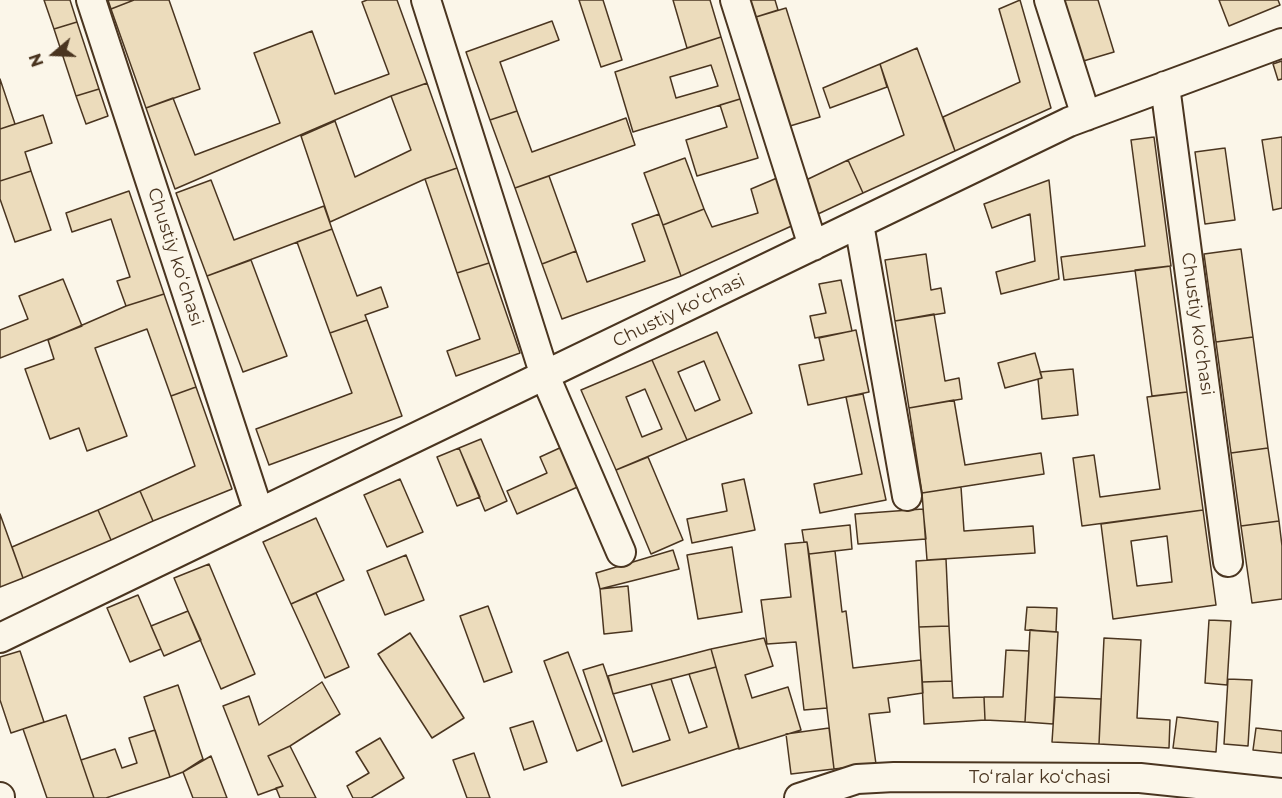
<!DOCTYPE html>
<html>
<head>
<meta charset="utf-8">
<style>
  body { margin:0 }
  #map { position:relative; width:1282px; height:798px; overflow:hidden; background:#fbf6e9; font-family:Montserrat,sans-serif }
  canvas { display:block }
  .north { position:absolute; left:24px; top:24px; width:60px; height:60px; -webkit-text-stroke:4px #fbf6e9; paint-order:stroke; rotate:251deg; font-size:16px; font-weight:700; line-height:24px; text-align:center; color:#4a3520 }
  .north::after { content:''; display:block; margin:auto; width:21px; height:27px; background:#4a3520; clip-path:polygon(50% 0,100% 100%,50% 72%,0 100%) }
</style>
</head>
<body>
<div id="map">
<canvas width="1282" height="798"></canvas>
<div class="north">N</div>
</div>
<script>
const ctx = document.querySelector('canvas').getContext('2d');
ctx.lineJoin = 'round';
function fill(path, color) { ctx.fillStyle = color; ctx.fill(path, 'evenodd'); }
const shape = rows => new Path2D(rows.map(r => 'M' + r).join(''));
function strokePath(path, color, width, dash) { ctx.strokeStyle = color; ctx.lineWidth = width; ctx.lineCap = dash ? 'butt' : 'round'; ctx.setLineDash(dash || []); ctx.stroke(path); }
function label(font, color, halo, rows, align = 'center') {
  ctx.font = font + ' Montserrat,sans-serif'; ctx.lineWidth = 4.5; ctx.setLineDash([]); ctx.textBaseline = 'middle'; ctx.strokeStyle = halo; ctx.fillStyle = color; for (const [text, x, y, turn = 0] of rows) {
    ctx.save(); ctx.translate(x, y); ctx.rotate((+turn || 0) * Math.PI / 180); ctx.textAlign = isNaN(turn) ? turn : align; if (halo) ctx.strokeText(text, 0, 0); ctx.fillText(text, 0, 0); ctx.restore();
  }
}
const building = shape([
  [44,0,70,0,77,22,54,29,44,0],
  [108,0,134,0,111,9,108,0],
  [134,0,169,0,200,89,146,108,111,9,134,0],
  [367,0,397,0,427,83,391,96,175,189,146,108,173,98,195,155,280,123,254,53,312,31,335,94,389,74,362,2,367,0],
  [579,0,603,0,622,60,601,67,579,0],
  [673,0,710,0,721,37,687,48,673,0],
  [750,0,775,0,778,10,756,17,750,0],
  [1020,0,1051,108,955,151,943,117,1020,82,999,9,1020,0],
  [1061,0,1098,0,1114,52,1080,62,1061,0],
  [1219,0,1278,0,1280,5,1229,26,1219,0],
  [786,8,820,117,790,126,756,17,786,8],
  [552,21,559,40,500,62,517,111,490,120,466,52,552,21],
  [77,22,99,89,76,96,54,29,77,22],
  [721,37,740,99,633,132,615,72,721,37],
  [711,65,718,86,676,98,670,77,711,65],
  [917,48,955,151,863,193,848,160,904,135,880,64,917,48],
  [1282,61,1282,79,1278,80,1273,64,1282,61],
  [880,64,887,87,830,108,823,88,880,64],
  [0,79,15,124,0,129,0,79],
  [427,83,457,168,425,179,330,222,301,136,335,121,355,177,411,150,391,96,427,83],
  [99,89,108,116,86,124,76,96,99,89],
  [740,99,758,158,697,176,686,140,727,127,720,105,740,99],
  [517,111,532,152,626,118,635,145,515,188,490,120,517,111],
  [43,115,52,143,25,152,31,171,0,181,0,129,43,115],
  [1154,137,1171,266,1064,280,1061,257,1145,246,1131,140,1154,137],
  [1282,137,1282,208,1273,210,1262,140,1282,137],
  [1225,148,1235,220,1205,224,1195,152,1225,148],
  [685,158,704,209,663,225,644,173,685,158],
  [848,160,863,193,818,214,804,181,848,160],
  [457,168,489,263,457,273,425,179,457,168],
  [31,171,51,230,15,242,0,199,0,181,31,171],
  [549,176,576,251,542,264,515,188,549,176],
  [777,178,796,224,681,276,663,225,704,209,712,227,758,213,751,189,777,178],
  [211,180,234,240,324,206,332,229,207,276,176,193,211,180],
  [1049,180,1059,279,1001,294,996,272,1035,261,1030,214,992,228,984,204,1049,180],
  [129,191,164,294,126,306,117,281,130,277,111,219,72,232,66,213,129,191],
  [659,214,681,276,562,319,542,264,576,251,587,282,645,261,632,224,659,214],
  [332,229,357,296,381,287,388,307,365,315,367,320,330,333,297,242,332,229],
  [1241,249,1253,337,1216,342,1204,254,1241,249],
  [926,254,931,290,941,288,945,313,895,321,885,260,926,254],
  [251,260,287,356,243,372,207,276,251,260],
  [489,263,520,353,456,376,447,351,480,339,457,273,489,263],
  [1170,266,1187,392,1152,396,1135,270,1170,266],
  [63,279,82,326,0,358,0,330,28,319,19,296,63,279],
  [841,280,852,331,815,338,810,316,826,313,819,284,841,280],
  [164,294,196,387,171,396,147,329,95,348,127,436,87,451,79,428,50,439,25,369,54,359,48,340,126,306,164,294],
  [934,314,945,381,959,378,962,399,909,408,895,321,934,314],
  [367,320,402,416,269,465,256,429,352,393,330,333,367,320],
  [856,330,869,392,808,405,799,365,824,360,819,338,856,330],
  [717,332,752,413,687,440,652,360,717,332],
  [704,361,720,400,695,411,678,372,704,361],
  [1253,337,1268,448,1231,453,1216,342,1253,337],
  [1035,353,1042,378,1005,388,998,363,1035,353],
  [652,360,687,440,616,470,581,390,652,360],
  [645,389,662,429,642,437,626,397,645,389],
  [1073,369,1078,415,1042,419,1038,379,1042,378,1040,372,1073,369],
  [196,387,232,489,153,521,140,491,195,466,171,396,196,387],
  [1187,392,1203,510,1082,526,1073,458,1094,455,1100,497,1160,489,1147,397,1187,392],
  [863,394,886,500,820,513,814,484,862,474,846,397,863,394],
  [954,400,965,465,1041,453,1044,474,922,493,909,408,954,400],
  [481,439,507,501,485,511,459,448,481,439],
  [564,446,582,485,517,514,507,491,547,473,540,457,564,446],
  [459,448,480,497,457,506,437,457,459,448],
  [1268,448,1279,521,1241,526,1231,453,1268,448],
  [648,457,683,540,651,554,616,470,648,457],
  [400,479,423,532,387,547,364,495,400,479],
  [744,479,755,530,692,543,687,519,727,511,722,484,744,479],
  [961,487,964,531,1033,526,1035,553,927,560,922,493,961,487],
  [140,491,153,521,111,540,98,510,140,491],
  [923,509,926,539,858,544,855,514,923,509],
  [98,510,111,540,23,578,12,547,98,510],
  [1203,510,1216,605,1113,619,1101,524,1203,510],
  [1167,536,1172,582,1137,586,1131,541,1167,536],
  [0,514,23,578,0,587,0,514],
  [316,518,344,580,291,604,263,542,316,518],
  [1279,521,1282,546,1282,599,1252,603,1241,526,1279,521],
  [850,525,852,549,809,554,807,542,804,542,802,530,850,525],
  [807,542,827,708,804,710,796,642,767,644,761,600,791,597,785,544,807,542],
  [732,547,742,612,698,619,687,555,732,547],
  [673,550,679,569,600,589,596,573,673,550],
  [835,551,842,612,846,611,853,668,921,660,923,693,888,698,890,712,869,714,876,764,834,769,809,554,835,551],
  [406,555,424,600,385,615,367,571,406,555],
  [946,559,949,626,919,627,916,561,946,559],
  [209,564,255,674,221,689,174,578,209,564],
  [628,586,632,631,604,634,600,589,628,586],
  [316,593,349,667,325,678,291,604,316,593],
  [138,595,161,649,130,662,107,608,138,595],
  [488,606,512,672,484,682,460,616,488,606],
  [1027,607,1057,608,1056,632,1025,630,1027,607],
  [188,611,201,640,164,656,151,626,188,611],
  [1209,620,1231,621,1227,685,1205,683,1209,620],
  [949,626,952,681,922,682,919,627,949,626],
  [1030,630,1058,632,1053,724,1025,722,1030,630],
  [410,633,464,718,432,738,378,654,410,633],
  [764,638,773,666,745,675,752,698,788,687,801,730,739,749,711,649,764,638],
  [1104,638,1141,640,1137,718,1170,720,1169,748,1099,744,1104,638],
  [711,649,716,667,613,694,608,676,711,649],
  [1006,650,1029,651,1025,722,985,720,984,697,1003,697,1006,650],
  [20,651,44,722,11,733,0,700,0,657,20,651],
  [568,652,602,741,577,751,544,661,568,652],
  [603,664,633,752,670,740,651,684,671,679,689,733,707,727,689,674,716,667,739,748,622,786,583,670,603,664],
  [1228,679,1252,680,1248,746,1224,744,1228,679],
  [952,681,953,698,984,697,985,720,924,724,922,682,952,681],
  [322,682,340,714,290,746,268,756,283,786,258,795,223,706,249,696,259,725,322,682],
  [178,685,203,759,183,772,170,777,144,697,178,685],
  [1055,697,1101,699,1099,744,1052,742,1055,697],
  [66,715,81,760,94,798,47,798,23,729,66,715],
  [1177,717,1218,722,1216,752,1173,748,1177,717],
  [533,721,547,762,524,770,510,728,533,721],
  [829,728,834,769,791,774,786,734,829,728],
  [1256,728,1282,731,1282,753,1253,750,1256,728],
  [155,730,170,777,106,798,94,798,81,760,115,749,122,768,137,763,129,738,155,730],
  [380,738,404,778,371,798,353,798,347,786,369,773,356,752,380,738],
  [290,746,316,798,280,798,276,788,283,786,268,756,290,746],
  [474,753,490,798,467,798,453,760,474,753],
  [211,756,227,798,193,798,183,772,211,756]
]);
fill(building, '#ecdcbc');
strokePath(building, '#4a3520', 1.5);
const minor = shape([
  [91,0,259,513],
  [426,0,545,376,621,552],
  [735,0,813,246],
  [1049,0,1086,116],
  [1165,86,1228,562],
  [859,224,907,496],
  [0,638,1069,122,1282,43],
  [0,797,0,798],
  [799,798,857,779,894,777,1140,778,1282,793]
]);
strokePath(minor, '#4a3520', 32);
strokePath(minor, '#fbf6e9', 28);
label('18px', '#4a3520', '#fbf6e9', [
  ["Chustiy koʻchasi",175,257,72],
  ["Chustiy koʻchasi",679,311,-26],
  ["Chustiy koʻchasi",1197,324,82],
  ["Toʻralar koʻchasi",1040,778]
]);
</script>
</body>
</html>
